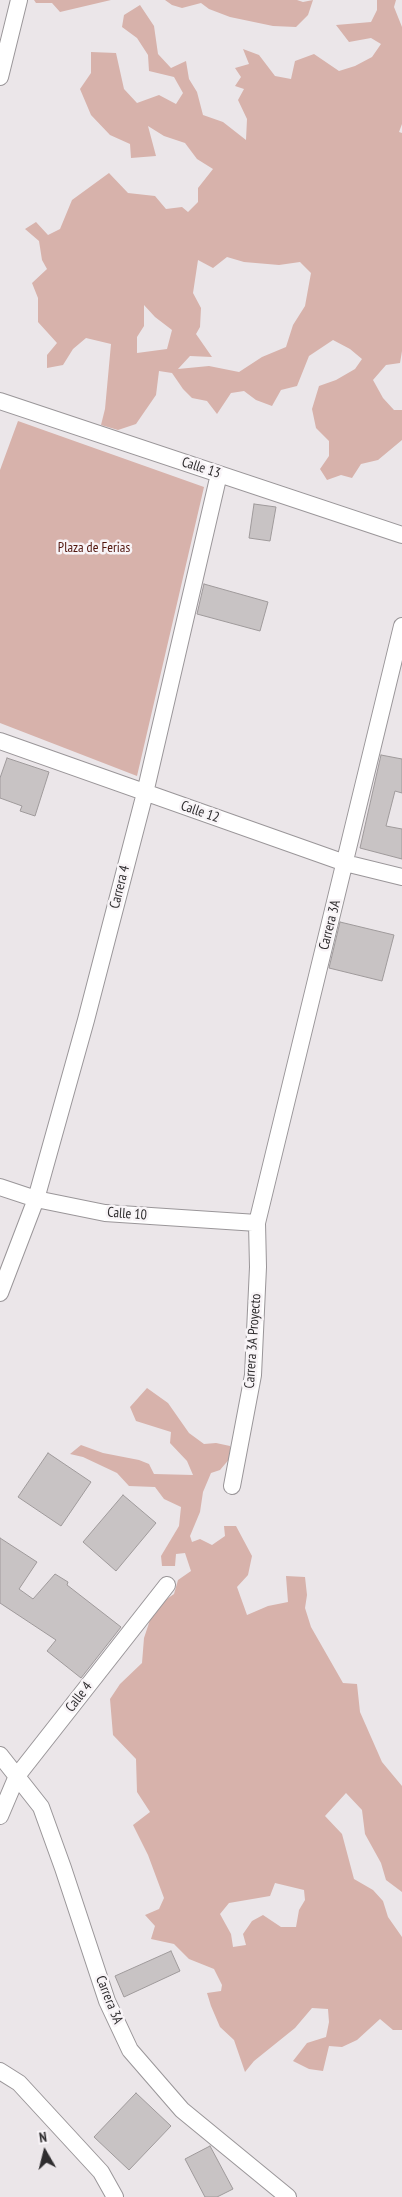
<!DOCTYPE html>
<html>
<head>
<meta charset="utf-8">
<style>
  body { margin:0 }
  #map { position:relative; width:402px; height:2197px; overflow:hidden; background:#ebe6e9; font-family:"PT Sans Narrow",sans-serif }
  canvas { display:block }
  .north { position:absolute; left:20px; top:2127px; width:50px; height:50px; -webkit-text-stroke:4px #f8f4f7; paint-order:stroke; rotate:352deg; font-size:14px; font-weight:700; line-height:20px; text-align:center; color:#2f2d2f }
  .north::after { content:''; display:block; margin:auto; width:18px; height:22px; background:#2f2d2f; clip-path:polygon(50% 0,100% 100%,50% 72%,0 100%) }
</style>
</head>
<body>
<div id="map">
<canvas width="402" height="2197"></canvas>
<div class="north">N</div>
</div>
<script>
const ctx = document.querySelector('canvas').getContext('2d');
ctx.lineJoin = 'round';
function fill(path, color) { ctx.fillStyle = color; ctx.fill(path, 'evenodd'); }
const shape = rows => new Path2D(rows.map(r => 'M' + r).join(''));
function strokePath(path, color, width, dash) { ctx.strokeStyle = color; ctx.lineWidth = width; ctx.lineCap = dash ? 'butt' : 'round'; ctx.setLineDash(dash || []); ctx.stroke(path); }
function label(font, color, halo, rows, align = 'center') {
  ctx.font = font + ' "PT Sans Narrow",sans-serif'; ctx.lineWidth = 5; ctx.setLineDash([]); ctx.textBaseline = 'middle'; ctx.strokeStyle = halo; ctx.fillStyle = color; for (const [text, x, y, turn = 0] of rows) {
    ctx.save(); ctx.translate(x, y); ctx.rotate((+turn || 0) * Math.PI / 180); ctx.textAlign = isNaN(turn) ? turn : align; if (halo) ctx.strokeText(text, 0, 0); ctx.fillText(text, 0, 0); ctx.restore();
  }
}
fill(shape([
  [34,0,111,0,60,12,52,3,36,3],
  [165,0,297,0,303,2,313,0,308,15,296,27,273,26,230,17,209,9,201,3,182,8,172,5],
  [377,0,396,0,394,7,402,27,402,124,399,132,402,133,402,351,400,363,386,365,373,380,383,398,394,410,402,410,402,440,378,460,361,464,352,478,341,475,327,480,320,469,329,456,329,441,316,428,312,409,319,386,336,380,355,369,362,359,350,349,333,340,309,356,297,386,281,390,272,406,256,400,244,391,231,393,217,414,207,401,192,398,183,389,172,373,159,371,156,395,136,424,118,430,101,425,105,409,111,344,86,338,73,349,63,365,47,368,47,355,57,343,38,322,38,298,32,283,47,269,42,260,39,241,25,229,36,222,48,235,60,229,72,200,109,173,128,193,155,196,166,209,182,207,188,212,198,202,198,188,213,169,197,159,185,143,164,136,148,126,156,156,131,158,130,144,110,135,91,115,80,89,91,73,91,52,116,53,124,89,137,103,159,95,176,104,183,93,174,77,149,71,148,55,137,38,122,27,124,15,140,5,154,26,158,54,171,68,186,61,189,79,197,92,203,115,223,122,246,140,247,119,238,100,244,89,235,86,241,77,235,68,249,64,243,49,259,55,275,76,291,79,295,61,314,54,339,71,355,66,372,57,381,44,371,38,349,42,336,25,371,22,377,10],
  [227,257,244,262,279,265,300,262,311,273,305,306,293,325,286,347,262,357,239,372,209,366,178,369,190,356,212,357,196,334,200,327,201,308,193,293,198,260,213,268],
  [144,305,155,317,172,330,167,349,137,353,137,337,144,326],
  [18,421,204,487,137,776,0,723,0,470],
  [147,1388,168,1403,189,1433,204,1444,216,1443,230,1446,231,1457,220,1470,211,1473,203,1492,200,1512,190,1536,192,1542,200,1539,212,1545,225,1536,224,1526,236,1526,252,1556,248,1575,237,1587,247,1615,268,1606,288,1602,286,1576,305,1577,307,1595,305,1608,311,1627,343,1683,357,1684,360,1712,382,1762,402,1786,402,1892,386,1880,381,1863,365,1834,362,1810,346,1793,325,1816,342,1834,354,1879,373,1890,383,1901,388,1917,402,1937,402,2030,393,2030,380,2019,357,2040,342,2047,329,2046,323,2071,309,2069,293,2061,307,2043,326,2037,329,2022,328,2009,312,2008,295,2028,254,2061,245,2072,234,2040,220,2027,211,2006,207,1993,221,1991,222,1985,214,1969,189,1959,174,1944,151,1939,155,1926,145,1915,159,1909,164,1898,148,1855,133,1825,150,1812,137,1792,136,1759,113,1735,110,1699,120,1684,142,1663,144,1638,150,1620,161,1603,174,1594,178,1580,191,1571,185,1553,176,1554,175,1566,162,1566,161,1556,179,1526,181,1507,164,1499,155,1487,129,1486,117,1473,83,1457,70,1454,81,1445,103,1453,139,1460,149,1464,154,1474,193,1475,187,1461,170,1443,171,1432,136,1421,130,1407],
  [275,1883,304,1890,305,1900,299,1910,296,1927,281,1927,263,1915,252,1921,243,1934,246,1945,233,1947,231,1934,220,1914,229,1903,270,1896]
]), '#d7b2ab');
const building = shape([
  [254,504,276,507,270,541,249,538,254,504],
  [204,584,268,602,260,631,197,614,204,584],
  [381,755,402,759,402,793,395,791,386,826,402,829,402,859,360,848,381,755],
  [7,758,49,772,35,816,20,811,22,806,0,798,0,778,7,758],
  [340,922,394,935,382,981,329,968,340,922],
  [48,1453,91,1482,61,1526,18,1497,48,1453],
  [123,1495,156,1523,116,1571,83,1542,123,1495],
  [0,1538,37,1562,19,1589,33,1599,55,1574,68,1582,67,1585,121,1627,81,1678,47,1651,56,1640,0,1603,0,1538],
  [171,1951,180,1971,124,1997,115,1976,171,1951],
  [136,2093,171,2126,129,2170,94,2137,136,2093],
  [210,2146,233,2189,217,2197,205,2197,185,2159,210,2146]
]);
fill(building, '#c8c3c4');
strokePath(building, '#9f9a9b', 1);
const street = shape([
  [0,77,19,0],
  [0,401,402,535],
  [0,741,345,863,402,877],
  [0,1187,36,1199,105,1213,257,1223],
  [0,1293,36,1199,86,1020,145,793,219,474],
  [232,1486,253,1375,258,1267,257,1223,402,626],
  [0,1755,41,1807,63,1868,107,2001,130,2050,182,2110,288,2197],
  [0,1816,17,1776,167,1585],
  [0,2071,19,2083,101,2172,115,2197]
]);
strokePath(street, '#9a9699', 18);
strokePath(street, '#fff', 16);
label('14px', '#2f2d2f', '#f8f4f7', [
  ["Calle 13",201,468,18],
  ["Calle 12",200,812,19],
  ["Carrera 4",120,887,-76],
  ["Carrera 3A",330,925,-76],
  ["Calle 10",127,1214,4],
  ["Carrera 3A Proyecto",253,1341,-86],
  ["Calle 4",79,1697,-52],
  ["Carrera 3A",109,2000,68]
]);
label('14px', '#52170f', '#f8f4f7', [
  ["Plaza de Ferias",94,548]
]);
</script>
</body>
</html>
